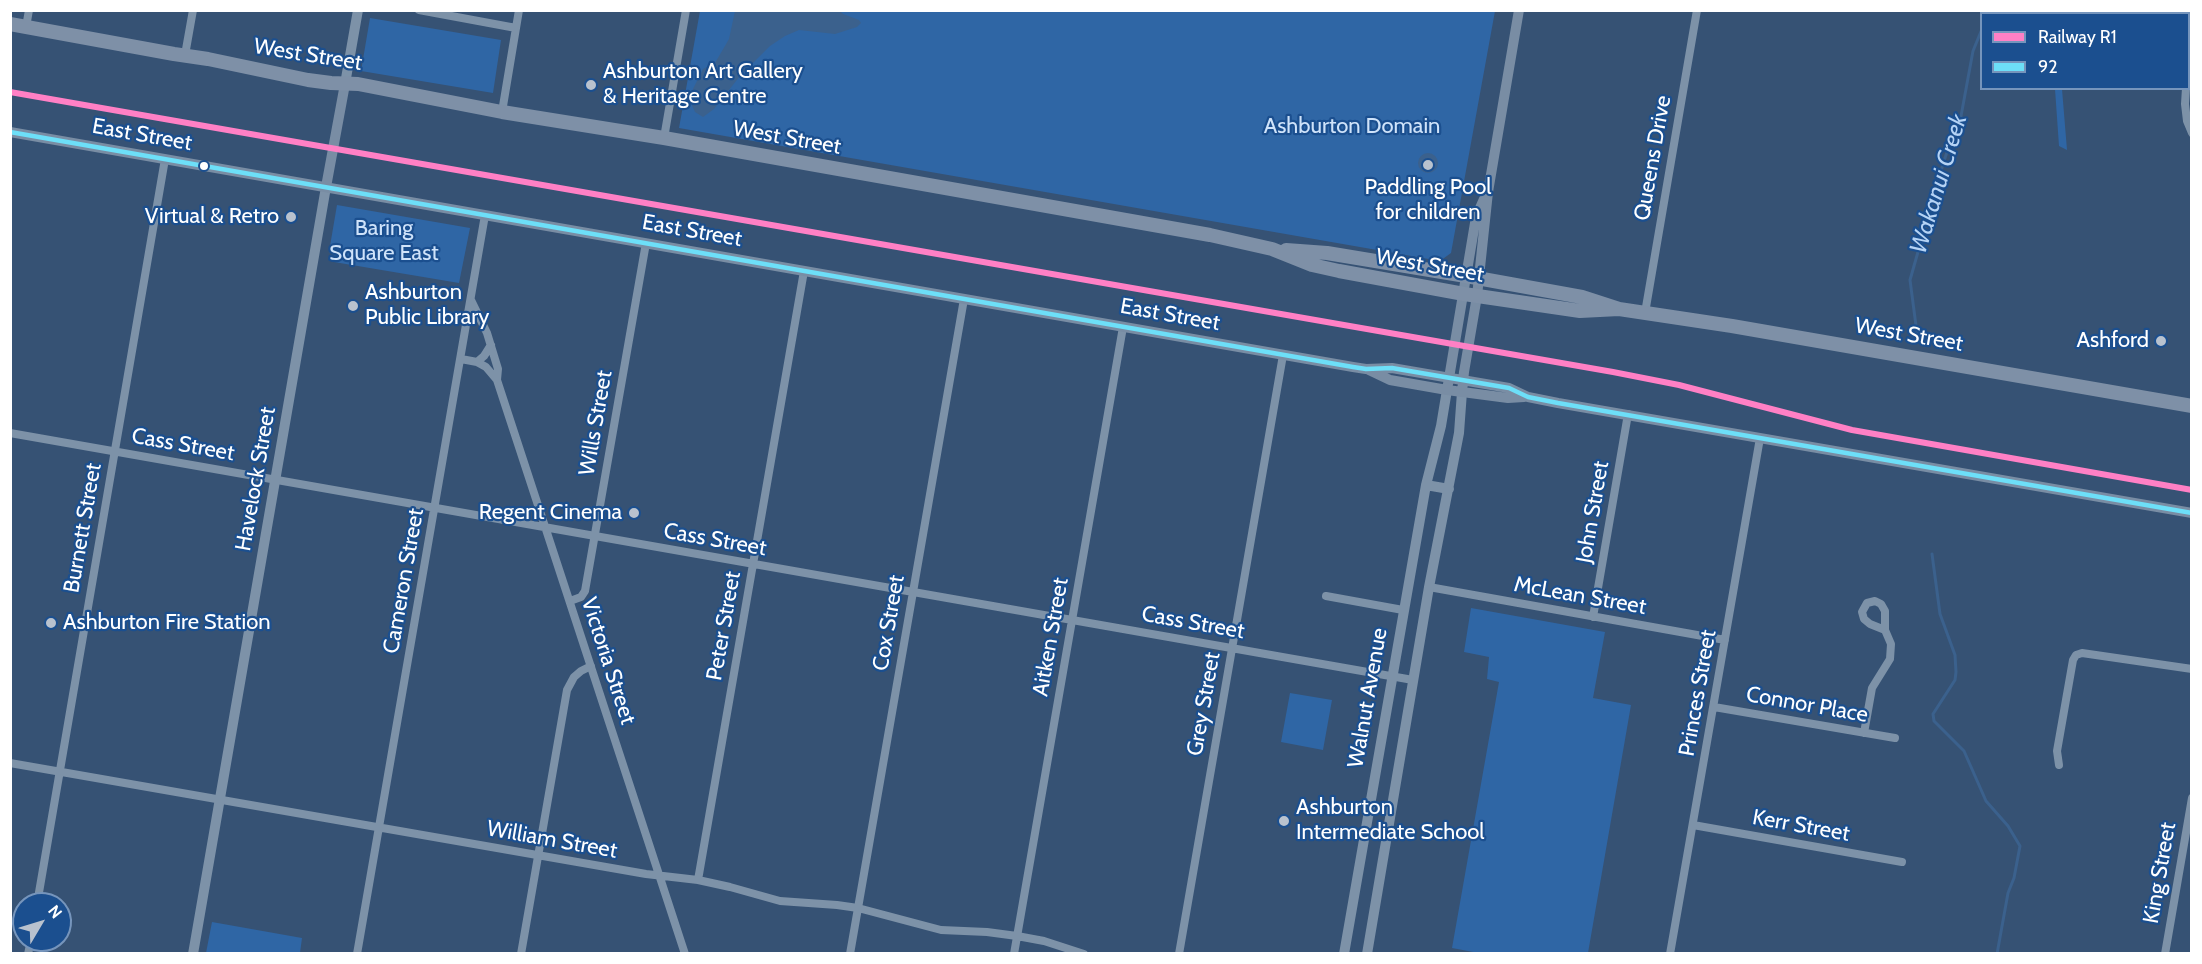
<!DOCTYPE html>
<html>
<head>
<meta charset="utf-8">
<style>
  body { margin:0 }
  #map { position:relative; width:2202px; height:964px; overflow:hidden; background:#365274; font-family:Cabin,sans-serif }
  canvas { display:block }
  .frame { position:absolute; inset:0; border:12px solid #fff; pointer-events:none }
  .legend { position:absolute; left:1980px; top:12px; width:210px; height:78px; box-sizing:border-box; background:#1b4f8f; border:2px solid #7695bc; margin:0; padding:8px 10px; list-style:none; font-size:18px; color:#fff }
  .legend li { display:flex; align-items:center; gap:12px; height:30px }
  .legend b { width:30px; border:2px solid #7695bc }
  .north { position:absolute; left:12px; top:892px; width:60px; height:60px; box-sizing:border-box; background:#1b4f8f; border:2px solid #7695bc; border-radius:50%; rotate:52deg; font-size:16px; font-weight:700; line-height:24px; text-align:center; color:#fff }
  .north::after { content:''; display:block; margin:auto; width:21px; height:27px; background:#b9c2ce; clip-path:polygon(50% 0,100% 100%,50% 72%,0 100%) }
</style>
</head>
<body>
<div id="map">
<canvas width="2202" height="964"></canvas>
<div class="frame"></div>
<ul class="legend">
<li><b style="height:8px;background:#ff80c5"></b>Railway R1</li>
<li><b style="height:8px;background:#6ddff8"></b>92</li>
</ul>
<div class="north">N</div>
</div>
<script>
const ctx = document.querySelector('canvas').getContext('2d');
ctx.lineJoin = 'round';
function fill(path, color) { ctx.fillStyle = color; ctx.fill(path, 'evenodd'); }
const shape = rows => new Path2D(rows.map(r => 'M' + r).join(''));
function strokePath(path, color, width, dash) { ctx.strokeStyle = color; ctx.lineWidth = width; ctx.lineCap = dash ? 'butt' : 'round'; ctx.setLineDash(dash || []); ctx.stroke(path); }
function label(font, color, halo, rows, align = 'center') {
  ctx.font = font + ' Cabin,sans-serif'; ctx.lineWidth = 4.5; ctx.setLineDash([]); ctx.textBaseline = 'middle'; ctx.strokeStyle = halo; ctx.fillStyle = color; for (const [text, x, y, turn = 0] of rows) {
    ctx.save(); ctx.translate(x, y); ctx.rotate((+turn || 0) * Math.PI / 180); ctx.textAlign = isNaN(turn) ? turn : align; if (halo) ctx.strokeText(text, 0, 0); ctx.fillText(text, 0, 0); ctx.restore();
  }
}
fill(shape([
  [700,11,1495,11,1451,253,1440,261,679,128],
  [370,18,501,40,493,93,361,71],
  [2055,89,2062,89,2067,150,2059,146],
  [337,205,470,228,459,283,334,262,335,256,329,252],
  [1471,608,1605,632,1593,698,1631,705,1588,953,1484,954,1452,948,1499,682,1487,679,1489,657,1464,652],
  [1290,693,1332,700,1323,750,1281,742],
  [212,922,302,938,300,953,206,953]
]), '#2f66a5');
fill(shape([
  [735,11,840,11,843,14,859,20,861,23,857,27,835,34,799,30,785,36,770,46,740,76,714,109,703,117,695,112,691,103,693,89,703,69,715,63,729,39],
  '1418 163a10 10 0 1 1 20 0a10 10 0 1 1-20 0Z'
]), '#3b618d');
strokePath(shape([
  [1990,14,1991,10],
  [1918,341,1910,280,1943,164,1949,146,1959,127,1973,51,1982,29],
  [1932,554,1940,614,1955,655,1956,672,1955,680,1933,714,1934,721,1964,751,1986,801,2008,826,2020,846,2014,878,2008,893,1997,954]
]), '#3b618d', 3);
strokePath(shape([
  [419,10,516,28],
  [2168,10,2187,14],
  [2102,11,2105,10],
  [26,27,29,10],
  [185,55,193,10],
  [2188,75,2192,57],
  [2186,88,2185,104,2187,121,2192,133],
  [502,112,519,10],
  [664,138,686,10],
  [471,300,487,333,498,369,497,380,685,954],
  [1645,313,1697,10],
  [461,359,477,362,486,367,497,380],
  [477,362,484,356,491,345],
  [10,433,1413,680],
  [1429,587,1725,640],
  [1326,596,1403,610],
  [570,601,581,597,585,591,646,243],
  [1593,617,1628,414],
  [1714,707,1895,738],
  [1864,733,1872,688,1890,659,1891,644,1885,630,1870,624,1864,619,1862,612,1867,603,1875,601,1881,604,1885,611,1885,630],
  [10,763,646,874,698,880,730,887,780,901,837,905,858,908,941,930,987,932,1017,936,1044,941,1084,954],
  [2059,765,2057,751,2073,660,2076,655,2082,653,2192,669],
  [1693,825,1902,862],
  [698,880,804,271],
  [37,904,165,159],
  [28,954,31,940],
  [357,954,485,215],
  [521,954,567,690,574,677,581,671,591,666],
  [850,954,964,299],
  [1014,954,1123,327],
  [1179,954,1283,355],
  [1670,954,1760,438],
  [2165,954,2192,798]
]), '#7d92a8', 8);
strokePath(shape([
  [345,84,358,10],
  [1426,485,1449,489],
  [193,954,326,187],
  [1344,954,1426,485,1441,426,1447,390],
  [1367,954,1429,587,1459,433,1462,392]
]), '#7d92a8', 10);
strokePath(shape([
  [10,132,1353,367,1366,369,1392,368,1427,374,1509,388,1528,397,1558,403,2192,513],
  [326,187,345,84],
  [1369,370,1390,380,1447,390,1508,398,1524,397],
  [1447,390,1476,217,1484,199],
  [1462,392,1464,372,1477,296,1488,192,1519,10]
]), '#798da4', 10);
strokePath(shape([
  [10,24,174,54,208,59,308,80,331,83,358,84,502,112,664,138,1210,235,1272,249,1312,265,1339,271,1464,294,1580,311,1619,309],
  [1286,250,1327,253,1466,276,1582,297,1619,309,1732,326,2192,406]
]), '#7e90a7', 14);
strokePath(shape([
  [10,132,1353,367,1366,369,1392,368,1427,374,1509,388,1528,397,1558,403,2192,513]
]), '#6ddff8', 4.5);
strokePath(shape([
  [10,92,1613,372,1679,385,1852,430,2192,490]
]), '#ff80c5', 6);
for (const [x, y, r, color] of [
  [591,85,6,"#b9c2ce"],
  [1428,165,6,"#b9c2ce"],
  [204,166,5,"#fff"],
  [291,217,6,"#b9c2ce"],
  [353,306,6,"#b9c2ce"],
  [2161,341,6,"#b9c2ce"],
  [634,513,6,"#b9c2ce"],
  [51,623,6,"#b9c2ce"],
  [1284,821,6,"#b9c2ce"]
]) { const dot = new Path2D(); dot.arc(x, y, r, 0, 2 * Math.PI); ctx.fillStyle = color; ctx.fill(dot); strokePath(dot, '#1b4f8f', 2); }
label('22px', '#fff', '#1b4f8f', [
  ["West Street",308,55,9],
  ["East Street",142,135,10],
  ["West Street",787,138,10],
  ["Queens Drive",1653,158,-80],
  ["East Street",692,231,10],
  ["West Street",1430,266,10],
  ["East Street",1170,315,10],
  ["West Street",1909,335,10],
  ["Wills Street",596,423,-80],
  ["Cass Street",183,445,10],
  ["Havelock Street",256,479,-80],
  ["John Street",1593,512,-80],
  ["Burnett Street",83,528,-80],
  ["Cass Street",715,540,10],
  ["Cameron Street",404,581,-80],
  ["McLean Street",1580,596,10],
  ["Cox Street",889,623,-80],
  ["Cass Street",1193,623,10],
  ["Peter Street",724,626,-80],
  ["Aitken Street",1051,637,-80],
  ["Victoria Street",608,661,72],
  ["Princes Street",1698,693,-80],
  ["Walnut Avenue",1368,698,-80],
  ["Grey Street",1204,704,-80],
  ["Connor Place",1807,705,10],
  ["Kerr Street",1801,826,10],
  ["William Street",552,840,10],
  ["King Street",2160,873,-80]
]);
label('22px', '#fff', '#1b4f8f', [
  ["Ashburton Art Gallery",603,72],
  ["& Heritage Centre",603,97],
  ["Paddling Pool",1428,188,"center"],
  ["for children",1428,213,"center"],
  ["Virtual & Retro",279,217,"right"],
  ["Ashburton",365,293],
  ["Public Library",365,318],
  ["Ashford",2149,341,"right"],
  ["Regent Cinema",622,513,"right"],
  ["Ashburton Fire Station",63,623],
  ["Ashburton",1296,808],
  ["Intermediate School",1296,833]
], 'left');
label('22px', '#cfe3fa', '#1b4f8f', [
  ["Ashburton Domain",1352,127],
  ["Baring",384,229],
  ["Square East",384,254]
]);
label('italic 24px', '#b5d3f5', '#1b4f8f', [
  ["Wakanui Creek",1939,184,-73]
]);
</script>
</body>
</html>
